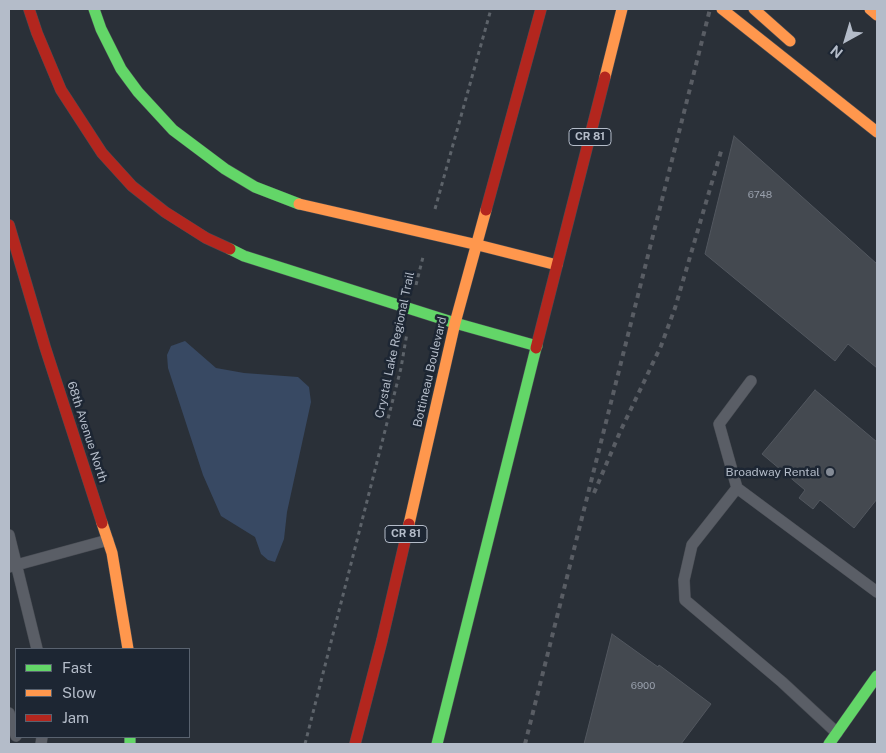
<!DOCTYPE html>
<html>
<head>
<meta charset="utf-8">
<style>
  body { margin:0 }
  #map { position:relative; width:886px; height:753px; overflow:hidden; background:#2a3038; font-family:"Public Sans",sans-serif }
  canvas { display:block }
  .frame { position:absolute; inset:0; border:10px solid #b4bcc9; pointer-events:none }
  .legend { position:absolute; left:15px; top:648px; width:175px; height:90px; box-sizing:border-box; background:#1d2633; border:1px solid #59626f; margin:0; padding:6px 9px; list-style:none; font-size:15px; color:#b4bcc9 }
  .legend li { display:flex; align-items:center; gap:10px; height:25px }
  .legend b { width:25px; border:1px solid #59626f }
  .north { position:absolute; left:821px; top:15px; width:50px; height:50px; -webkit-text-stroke:4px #1d2633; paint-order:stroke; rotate:219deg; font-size:14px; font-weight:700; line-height:20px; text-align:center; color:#b4bcc9 }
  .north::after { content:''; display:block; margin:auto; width:18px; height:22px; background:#b4bcc9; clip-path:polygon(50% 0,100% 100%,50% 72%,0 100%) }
</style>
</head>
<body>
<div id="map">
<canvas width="886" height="753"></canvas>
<div class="frame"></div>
<ul class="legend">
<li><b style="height:6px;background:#63d668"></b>Fast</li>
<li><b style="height:6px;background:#ff974d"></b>Slow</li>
<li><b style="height:6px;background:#b3261e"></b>Jam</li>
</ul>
<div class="north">N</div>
</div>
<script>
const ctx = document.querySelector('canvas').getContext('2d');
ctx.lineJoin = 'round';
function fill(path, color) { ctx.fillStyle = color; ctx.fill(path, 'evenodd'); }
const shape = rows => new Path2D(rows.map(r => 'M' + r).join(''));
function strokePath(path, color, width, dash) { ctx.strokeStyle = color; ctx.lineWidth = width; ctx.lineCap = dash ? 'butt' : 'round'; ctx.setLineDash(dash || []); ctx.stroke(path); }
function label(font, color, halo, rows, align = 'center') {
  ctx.font = font + ' "Public Sans",sans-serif'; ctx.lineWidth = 5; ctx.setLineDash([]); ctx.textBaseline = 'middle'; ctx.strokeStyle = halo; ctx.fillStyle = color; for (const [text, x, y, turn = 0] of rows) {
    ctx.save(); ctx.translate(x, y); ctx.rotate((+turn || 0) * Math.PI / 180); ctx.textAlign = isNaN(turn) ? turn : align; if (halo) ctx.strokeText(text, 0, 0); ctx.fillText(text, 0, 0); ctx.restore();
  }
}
fill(shape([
  [185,341,216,368,244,373,298,377,309,387,311,402,287,512,284,539,275,562,268,560,261,554,255,537,221,516,203,475,168,368,167,355,171,346]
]), '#384963');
const building = shape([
  [734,136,877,264,877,368,848,344,835,361,705,254,734,136],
  [815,390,877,442,877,499,854,528,820,500,813,509,799,498,805,490,762,454,815,390],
  [612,634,658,667,659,665,711,704,681,744,584,744,612,634]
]);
fill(building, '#444950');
strokePath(building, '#52575f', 1);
const lane = shape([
  [737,488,719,424,751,381],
  [9,535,37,649],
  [9,567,108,540],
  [9,713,16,736],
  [837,733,782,682,685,600,684,580,692,545,737,488,877,592],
  [41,744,42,737]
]);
const fast = shape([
  [94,9,101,29,121,69,138,92,173,130,225,169,255,187,299,204],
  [230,249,244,256,455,323,537,346],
  [130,737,130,744],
  [437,744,536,348],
  [829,744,877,676]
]);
const slow = shape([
  [722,9,877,132],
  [754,9,790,41],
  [870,9,877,15],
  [605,77,622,9],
  [299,204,478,245,557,265],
  [102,523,112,553,128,649],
  [409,524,455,323,486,210]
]);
const jam = shape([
  [29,9,37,33,61,90,102,153,132,186,165,212,206,238,230,249],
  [486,210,541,9],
  [9,225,45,347,102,523],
  [536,348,605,77],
  [355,744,382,640,409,524]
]);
strokePath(lane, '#484c53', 12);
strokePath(fast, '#484c53', 12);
strokePath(slow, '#484c53', 12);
strokePath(jam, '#484c53', 12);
strokePath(shape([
  [435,209,491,9],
  [416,285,423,257],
  [305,744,401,368,407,333]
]), '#5d636a', 3, [4, 4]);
strokePath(lane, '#5a5e66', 11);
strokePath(fast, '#63d668', 11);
strokePath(slow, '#ff974d', 11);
strokePath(jam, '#b3261e', 11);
strokePath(shape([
  [594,493,620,432,661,346,675,308,722,148],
  [525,744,710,9]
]), '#595d64', 4, [5, 5]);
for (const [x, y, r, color] of [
  [830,472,5,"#848b96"]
]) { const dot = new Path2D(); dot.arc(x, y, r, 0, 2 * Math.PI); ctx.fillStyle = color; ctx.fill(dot); strokePath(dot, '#1d2633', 2); }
label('10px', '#989fab', null, [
  ["6748",760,195],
  ["6900",643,686]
]);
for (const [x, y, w] of [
  [590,137,42],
  [406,534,42]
]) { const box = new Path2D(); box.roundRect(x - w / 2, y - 8.5, w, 17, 4); ctx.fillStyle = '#1d2633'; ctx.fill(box); strokePath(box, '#b4bcc9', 1); }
label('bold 11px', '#b4bcc9', null, [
  ["CR 81",590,137],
  ["CR 81",406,534]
]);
label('12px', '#b4bcc9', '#1d2633', [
  ["Crystal Lake Regional Trail",395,345,-78],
  ["Bottineau Boulevard",430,372,-77],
  ["68th Avenue North",87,432,72]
]);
label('12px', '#b4bcc9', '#1d2633', [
  ["Broadway Rental",820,472]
], 'right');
</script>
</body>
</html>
